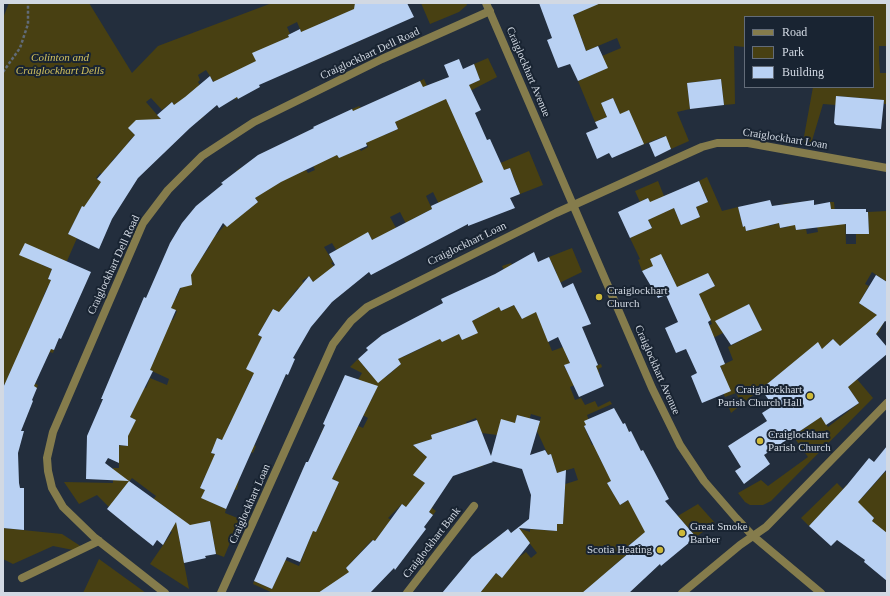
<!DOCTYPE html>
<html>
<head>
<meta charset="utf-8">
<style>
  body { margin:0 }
  #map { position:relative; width:890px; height:596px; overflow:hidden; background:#232e3d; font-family:"Times New Roman",serif }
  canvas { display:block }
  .frame { position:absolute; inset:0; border:4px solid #d2d9e3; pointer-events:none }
  .legend { position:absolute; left:744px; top:16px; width:130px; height:72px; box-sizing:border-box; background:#192432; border:1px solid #636c79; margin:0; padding:5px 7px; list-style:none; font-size:12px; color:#d2d9e3 }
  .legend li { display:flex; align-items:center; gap:8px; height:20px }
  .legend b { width:20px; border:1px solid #636c79 }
</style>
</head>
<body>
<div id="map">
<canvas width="890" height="596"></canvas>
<div class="frame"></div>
<ul class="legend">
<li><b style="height:5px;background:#857c4c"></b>Road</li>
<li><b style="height:11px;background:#484012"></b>Park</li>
<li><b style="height:11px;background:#b9d1f3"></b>Building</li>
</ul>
</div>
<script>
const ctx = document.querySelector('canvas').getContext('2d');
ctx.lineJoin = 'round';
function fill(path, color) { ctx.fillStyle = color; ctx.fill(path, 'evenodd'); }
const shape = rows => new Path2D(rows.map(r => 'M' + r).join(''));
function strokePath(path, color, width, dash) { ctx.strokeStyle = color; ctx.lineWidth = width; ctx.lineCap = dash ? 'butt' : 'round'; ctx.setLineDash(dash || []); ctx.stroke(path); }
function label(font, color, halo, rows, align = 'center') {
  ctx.font = font + ' "Times New Roman",serif'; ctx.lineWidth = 4; ctx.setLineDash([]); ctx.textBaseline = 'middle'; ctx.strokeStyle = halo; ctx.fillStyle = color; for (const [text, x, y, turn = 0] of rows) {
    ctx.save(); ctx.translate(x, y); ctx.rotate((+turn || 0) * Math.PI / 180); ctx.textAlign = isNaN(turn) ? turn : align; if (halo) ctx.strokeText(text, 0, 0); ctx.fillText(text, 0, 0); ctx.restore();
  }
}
fill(shape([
  [9,3,89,3,132,73,158,46,272,3,356,3,355,43,353,44,340,15,319,24,332,53,323,57,311,30,302,34,297,22,287,27,290,34,288,35,298,57,259,67,236,100,228,89,221,93,206,70,198,75,200,80,198,82,201,87,204,116,200,120,183,99,175,106,172,102,162,110,151,98,146,102,177,138,130,130,135,135,128,142,152,163,124,156,120,152,111,162,111,175,131,189,129,192,100,173,96,178,103,183,111,221,82,206,68,234,77,238,67,261,42,265,52,269,48,279,69,288,66,294,48,286,43,297,68,324,65,330,35,317,29,329,30,340,54,350,53,353,50,352,48,355,10,372,38,385,37,388,13,378,9,386,4,384,3,386,3,18],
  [421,3,466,3,467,5,459,12,430,24],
  [575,3,887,3,887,46,879,46,879,60,880,73,886,73,887,104,884,104,884,100,837,96,836,105,823,104,811,144,803,142,813,87,873,87,873,17,745,17,745,47,734,46,735,104,724,105,721,79,687,83,690,109,677,112,689,141,671,149,665,136,627,151,620,114,613,98,601,103,607,117,595,122,578,81,607,68,602,56,621,48,617,38,586,51,581,36,572,39,564,19,579,13],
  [488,58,497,77,466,93,483,134,465,142,476,166,495,157,498,164,529,151,543,185,520,194,510,168,488,176,492,187,463,192,452,231,433,192,426,196,432,209,409,221,422,248,419,249,400,212,390,217,396,228,386,266,368,232,354,280,332,243,324,247,333,262,331,263,334,266,317,287,309,276,302,281,310,293,307,295,298,288,290,298,294,302,307,328,273,309,258,335,293,355,279,388,252,376,239,406,266,419,264,425,240,414,230,422,226,433,256,446,253,453,218,438,211,453,220,457,216,469,239,479,237,490,205,476,200,488,205,490,202,498,226,509,225,513,240,519,224,557,216,554,210,521,200,523,200,528,178,532,189,589,150,564,172,532,167,528,176,515,157,501,134,531,130,528,156,496,132,478,109,507,97,495,79,504,64,482,113,483,113,468,119,468,119,456,113,445,128,446,128,435,135,420,130,417,143,387,146,388,150,378,167,385,169,379,124,358,166,317,173,320,177,311,169,308,151,287,176,298,182,285,210,246,183,226,216,235,225,225,227,226,258,202,236,171,240,168,255,191,306,170,308,173,315,170,299,135,302,134,337,155,339,158,357,145,361,151,368,147,352,109,359,106,382,128,385,135,398,129,384,98,424,79,427,86,441,80,445,91,455,91,480,80,474,64],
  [707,177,722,211,738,207,743,227,745,226,746,231,752,230,751,225,768,221,769,226,776,224,777,215,780,228,788,227,783,204,792,203,796,230,806,229,807,234,818,232,817,227,833,225,830,202,834,202,835,213,845,213,846,244,856,244,856,234,869,233,868,212,887,211,887,282,872,272,865,284,869,286,859,303,885,320,879,332,849,357,833,339,827,344,873,398,771,501,763,505,750,505,745,502,738,493,761,480,768,486,808,457,793,436,815,421,812,404,828,427,859,403,818,343,731,413,729,408,741,403,736,393,725,397,715,375,723,372,720,366,733,360,728,347,762,330,749,304,730,314,737,326,697,346,692,333,712,324,699,294,715,286,708,273,677,288,665,261,642,271,638,260,640,259,630,238,652,227,648,220,647,198,640,202,635,191,658,181,664,196,668,194,681,225,700,217,696,207,708,201,699,181],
  [572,248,582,272,520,302,502,266,511,263,519,278,557,274,549,257],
  [514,305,522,319,527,316,525,312,540,305,544,331,552,351,563,347,570,363,564,366,570,377,601,364,602,367,598,369,600,374,570,387,575,400,581,398,585,405,595,401,598,407,610,401,612,404,587,415,590,423,584,426,592,445,628,430,629,432,617,437,620,443,598,455,608,474,619,477,607,483,620,505,634,497,676,517,698,504,715,523,696,537,679,517,634,541,626,547,630,552,611,568,629,590,582,593,480,593,496,573,502,578,481,550,488,544,506,567,526,552,531,558,537,553,518,528,530,532,530,529,557,531,557,524,563,524,565,486,531,495,578,480,574,468,557,473,551,454,548,455,537,431,541,417,531,414,515,467,511,466,525,417,517,415,515,423,497,435,482,433,476,418,466,422,483,466,476,468,461,425,431,435,432,439,413,445,427,457,425,483,418,495,434,505,432,508,436,511,433,515,413,499,406,507,402,504,388,518,417,539,389,533,384,529,375,541,372,540,346,568,355,578,325,593,273,593,253,584,254,581,272,589,282,566,267,552,299,566,311,535,282,522,284,518,316,532,339,482,326,476,321,433,323,429,337,436,354,424,363,428,368,418,359,413,365,399,371,401,376,389,358,380,362,373,350,367,358,359,374,378,386,377,401,364,389,347,396,343,403,357,426,346,439,337,442,342,454,336,454,324,462,340,477,333,472,321,499,306,502,311],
  [885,472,887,473,887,533,861,531,874,518,866,510,831,503,809,526,801,518,837,483,843,489,846,485,862,498],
  [3,528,62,534,82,547,78,551,53,546,13,564,3,559],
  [99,559,146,593,83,593]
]), '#484012');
fill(shape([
  [355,3,407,3,414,17,259,85,260,87,238,99,237,97,219,108,217,105,190,128,138,178,112,219,99,249,68,234,82,206,84,207,101,182,97,179,135,135,128,128,136,120,161,119,157,115,172,102,174,105,185,97,210,76,213,82,256,61,252,53,289,37,288,35,300,29,301,32,354,9],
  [539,3,601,3,573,15,586,51,598,46,608,68,578,81,570,64,558,68,547,40,552,38],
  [459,59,463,69,474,64,480,80,469,85,481,110,475,113,487,140,490,139,504,170,510,168,514,179,520,194,510,198,515,208,468,226,468,224,371,275,369,272,332,302,311,327,293,358,295,359,288,375,286,374,226,509,201,498,205,490,200,488,215,454,211,453,217,438,222,440,254,373,246,369,262,337,258,335,273,309,279,312,309,276,313,282,335,265,329,254,368,232,372,240,432,209,431,206,483,182,446,99,395,122,398,129,366,143,367,146,339,158,337,155,281,182,255,198,258,202,227,227,223,223,191,275,192,285,180,288,171,308,176,310,150,370,153,371,130,417,136,420,128,436,128,446,119,445,119,463,108,458,105,463,129,481,86,479,87,436,103,399,101,399,144,297,146,298,170,243,182,223,196,206,223,184,221,183,258,155,314,128,313,127,352,109,353,111,420,81,423,87,449,77,444,65],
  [721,79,724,105,690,109,687,83],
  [836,96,884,100,881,129,836,125,834,123],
  [613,98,620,114,629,110,644,144,612,158,609,153,597,159,586,133,598,128,595,122,607,117,601,103],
  [666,136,671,149,655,157,649,143],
  [699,181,708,202,696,207,700,217,681,225,674,208,648,220,652,228,630,238,618,212,648,198,650,202],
  [770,200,772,206,814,200,814,205,830,202,831,209,866,209,866,212,868,212,869,234,846,234,846,224,796,230,795,225,780,228,779,223,746,231,745,226,743,227,738,207],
  [25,243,91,272,61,339,59,338,54,350,51,349,34,386,37,388,32,400,33,401,21,431,24,431,18,453,19,483,20,488,24,488,24,530,3,528,3,388,51,280,48,279,52,269,19,255],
  [534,252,538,262,549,257,563,288,573,283,591,324,582,327,598,365,596,366,604,386,579,397,564,365,570,363,558,337,548,342,536,312,522,319,514,305,501,311,499,307,472,321,478,333,462,340,459,334,442,342,440,339,398,359,401,364,378,383,358,359,368,350,366,348,382,335,443,303,441,299,495,274],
  [661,254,677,287,708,273,715,286,699,294,711,320,708,322,725,364,720,366,731,391,702,403,691,376,697,373,686,349,676,353,665,328,678,322,666,295,658,298,642,271,653,266,650,259],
  [876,275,887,282,887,322,885,321,876,334,887,347,887,354,848,387,859,403,826,425,821,417,764,455,770,464,744,484,735,471,741,467,728,446,767,421,762,413,773,406,761,389,818,342,822,349,833,339,840,346,877,315,859,303],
  [749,304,762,330,731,345,715,321],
  [345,375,378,386,332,479,339,482,316,532,313,531,300,562,287,557,272,589,254,581,306,462,308,462,325,425,323,424],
  [614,408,623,424,625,423,629,432,631,431,641,451,643,450,669,499,665,501,696,537,661,566,660,564,629,593,582,593,630,552,626,548,645,532,628,500,620,505,607,483,611,481,584,426,586,425,584,421],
  [517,415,540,421,530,455,545,450,548,455,551,454,557,473,566,470,563,524,557,524,557,531,519,528,530,543,502,578,496,573,480,593,442,593,472,557,508,529,511,533,529,519,531,495,522,469,492,461,493,462,453,476,429,512,433,515,424,527,426,529,395,570,394,568,370,593,318,593,349,572,346,568,373,540,375,541,402,504,406,507,425,483,413,475,427,457,413,445,432,439,431,435,477,420,491,456,501,419,515,423],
  [887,446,887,469,858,502,874,518,872,521,887,533,887,581,864,562,865,560,837,540,831,546,809,526,847,485,869,458,874,462],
  [129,481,190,525,210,521,216,554,205,556,206,558,184,563,176,522,163,545,157,540,153,546,134,531,107,509]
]), '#b9d1f3');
strokePath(shape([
  [3,72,20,48,28,24,28,3]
]), '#616b78', 2.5, [3, 2]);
strokePath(shape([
  [22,578,99,541]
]), '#857c4c', 8);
strokePath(shape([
  [165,593,95,538,63,507,52,488,48,471,47,458,53,432,143,223,168,190,202,156,254,122,382,59,490,11],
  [221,593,333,344,351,321,367,307,556,213,702,147,717,143,748,143,887,168],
  [407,593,474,506],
  [682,593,740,545,766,527,887,403]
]), '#857c4c', 8);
strokePath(shape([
  [486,3,652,388,680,445,704,481,736,518,753,536,821,593]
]), '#857c4c', 8);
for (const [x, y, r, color] of [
  [599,297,4,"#ceb938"],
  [810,396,4,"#ceb938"],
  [760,441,4,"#ceb938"],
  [682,533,4,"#ceb938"],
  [660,550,4,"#ceb938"]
]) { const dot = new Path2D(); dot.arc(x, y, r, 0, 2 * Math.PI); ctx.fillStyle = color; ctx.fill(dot); strokePath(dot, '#192432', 1.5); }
label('11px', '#d2d9e3', '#192432', [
  ["Craiglockhart Dell Road",370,54,-25],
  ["Craiglockhart Avenue",528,72,67],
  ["Craiglockhart Loan",785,139,9],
  ["Craiglockhart Loan",467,244,-26],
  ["Craiglockhart Dell Road",114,265,-65],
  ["Craiglockhart Avenue",657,370,66],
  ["Craiglockhart Loan",250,504,-66],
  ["Craiglockhart Bank",432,543,-52]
]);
label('italic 11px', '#d1c05e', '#192432', [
  ["Colinton and",60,58],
  ["Craiglockhart Dells",60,71]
]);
label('11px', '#d2d9e3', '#192432', [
  ["Craiglockhart",607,291],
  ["Church",607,304],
  ["Craighlockhart",802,390,"right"],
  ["Parish Church Hall",802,403,"right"],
  ["Craiglockhart",768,435],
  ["Parish Church",768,448],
  ["Great Smoke",690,527],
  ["Barber",690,540],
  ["Scotia Heating",652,550,"right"]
], 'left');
</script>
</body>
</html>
